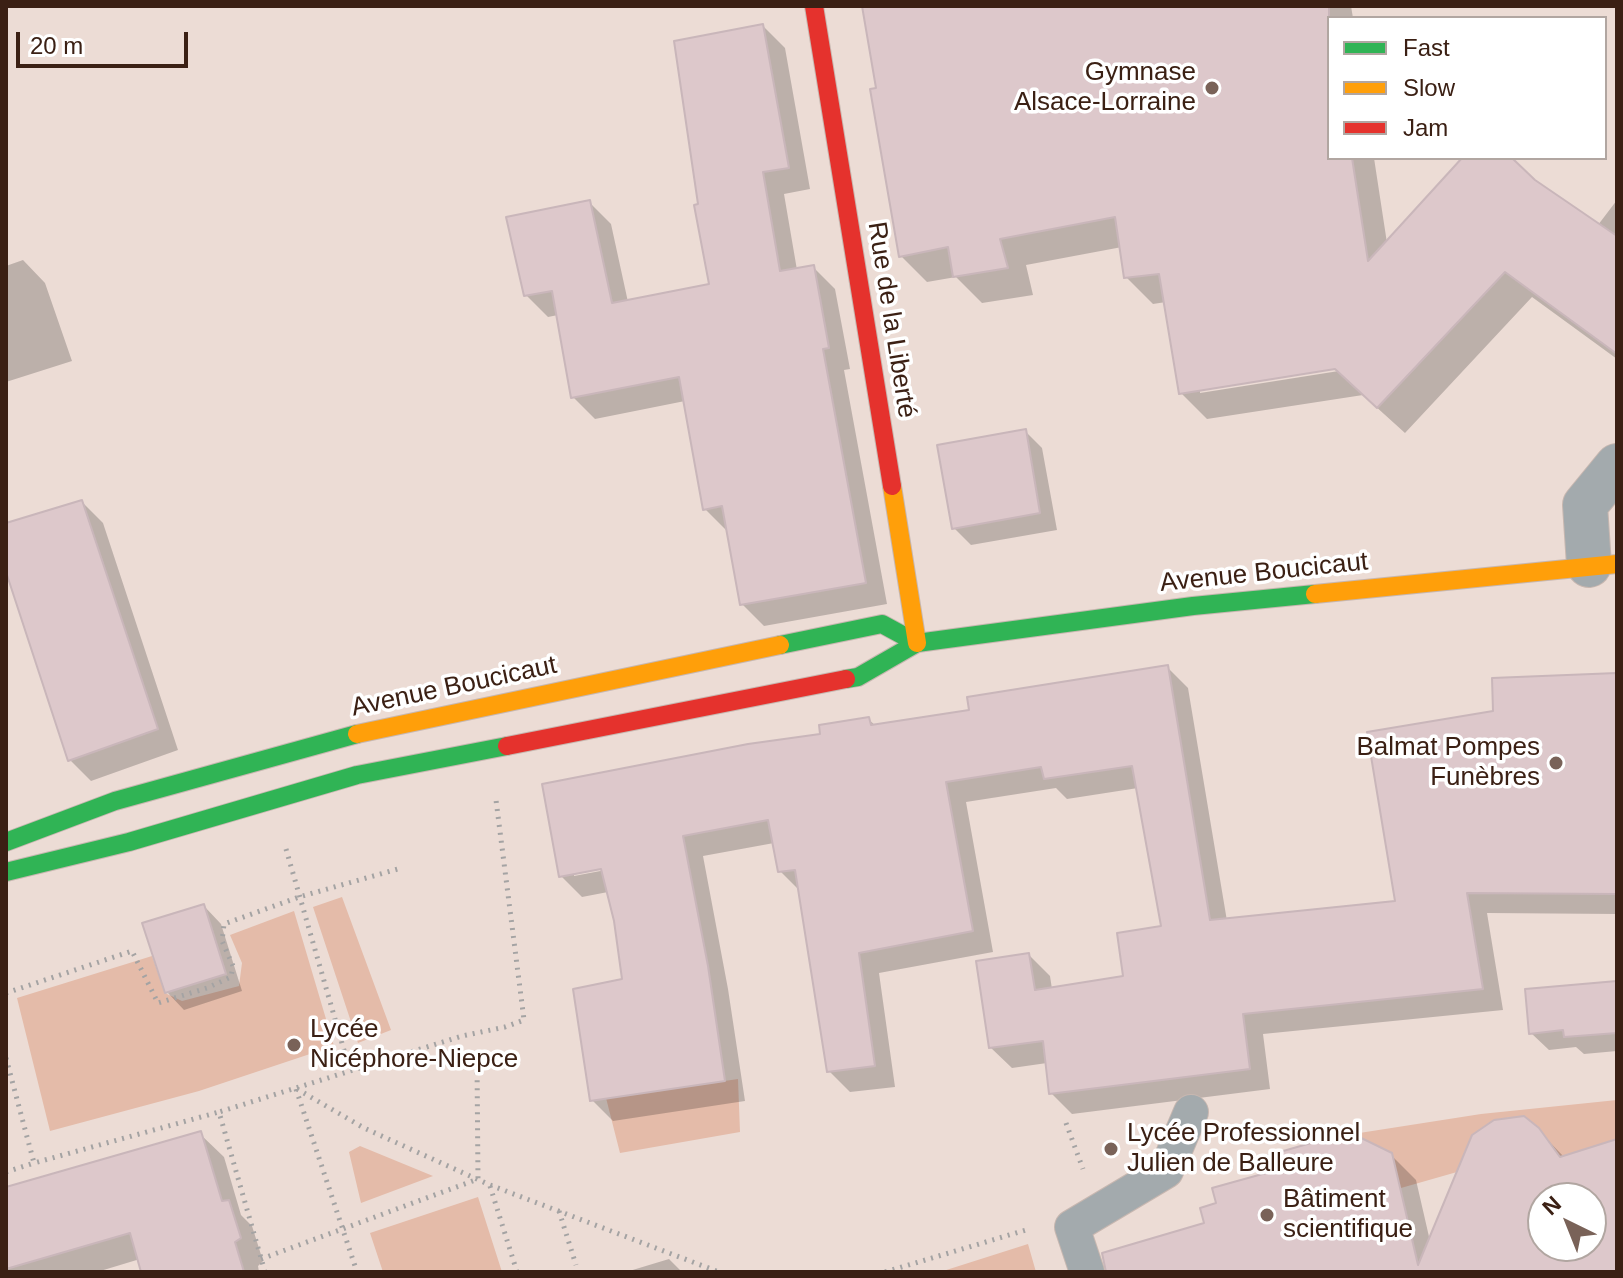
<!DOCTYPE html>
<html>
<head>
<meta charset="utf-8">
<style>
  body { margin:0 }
  #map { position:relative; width:1623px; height:1278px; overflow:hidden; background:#ecdcd5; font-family:Helvetica,sans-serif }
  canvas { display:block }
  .frame { position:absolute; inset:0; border:8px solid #3b2014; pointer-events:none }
  .legend { position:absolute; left:1327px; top:16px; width:280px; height:144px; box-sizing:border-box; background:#fff; border:2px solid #b1a6a1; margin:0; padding:10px 14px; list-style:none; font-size:24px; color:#3b2014 }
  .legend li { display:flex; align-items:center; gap:16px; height:40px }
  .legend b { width:40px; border:2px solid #b1a6a1 }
  .north { position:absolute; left:1527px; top:1182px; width:80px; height:80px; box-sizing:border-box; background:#fff; border:2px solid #b1a6a1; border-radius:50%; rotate:317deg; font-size:22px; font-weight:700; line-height:32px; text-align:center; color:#3b2014 }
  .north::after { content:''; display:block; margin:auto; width:28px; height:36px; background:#796258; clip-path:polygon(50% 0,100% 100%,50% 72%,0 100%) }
  .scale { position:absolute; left:16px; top:32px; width:172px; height:36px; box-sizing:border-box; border:4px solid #3b2014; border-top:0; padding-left:10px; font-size:24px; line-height:28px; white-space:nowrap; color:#3b2014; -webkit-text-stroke:6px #fff; paint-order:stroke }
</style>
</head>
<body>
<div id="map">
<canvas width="1623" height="1278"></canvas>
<div class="frame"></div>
<ul class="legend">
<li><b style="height:10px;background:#30b455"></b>Fast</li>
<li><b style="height:10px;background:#ff9f0a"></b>Slow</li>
<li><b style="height:10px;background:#e5322d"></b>Jam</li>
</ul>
<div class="north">N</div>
<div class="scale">20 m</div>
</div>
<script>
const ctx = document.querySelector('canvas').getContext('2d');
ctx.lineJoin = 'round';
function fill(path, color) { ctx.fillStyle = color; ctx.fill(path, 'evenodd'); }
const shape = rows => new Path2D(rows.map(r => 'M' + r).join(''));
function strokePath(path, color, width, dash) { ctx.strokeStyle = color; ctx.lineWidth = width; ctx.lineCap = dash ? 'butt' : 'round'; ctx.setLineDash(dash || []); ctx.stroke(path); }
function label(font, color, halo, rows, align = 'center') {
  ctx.font = font + ' Helvetica,sans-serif'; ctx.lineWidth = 7; ctx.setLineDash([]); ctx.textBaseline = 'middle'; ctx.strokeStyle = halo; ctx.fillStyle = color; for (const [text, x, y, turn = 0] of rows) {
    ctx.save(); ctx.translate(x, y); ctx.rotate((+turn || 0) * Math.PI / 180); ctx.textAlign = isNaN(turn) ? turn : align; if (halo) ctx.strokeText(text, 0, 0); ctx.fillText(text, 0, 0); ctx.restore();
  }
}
fill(shape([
  [342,897,391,1030,358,1043,313,907],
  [294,911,334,1046,199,1091,50,1131,17,998,152,956,165,993,182,1001,239,986,242,963,230,935],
  [738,1079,740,1132,620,1153,606,1098],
  [1617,1100,1617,1139,1558,1158,1539,1128,1528,1119,1513,1117,1494,1120,1472,1135,1463,1156,1464,1170,1366,1198,1280,1169,1277,1152,1353,1134,1481,1114],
  [360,1146,433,1176,361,1203,349,1152],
  [478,1197,502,1272,383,1272,370,1233],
  [1028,1244,1036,1272,940,1272]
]), '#e4bba9');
fill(shape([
  [864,6,1351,6,1353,18,1329,18,1329,158,1374,158,1387,243,1465,158,1509,158,1534,182,1598,225,1617,200,1617,359,1532,297,1405,433,1363,395,1207,419,1181,393,1166,302,1153,304,1126,277,1122,247,1026,265,1033,295,982,303,956,277,927,282,901,256],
  [1344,366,1345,370,1200,393,1200,389],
  [763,26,785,48,810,189,784,194,797,270,813,267,835,289,850,369,844,370,887,604,764,626,742,604,727,531,705,509,685,401,595,419,573,397,558,315,548,317,526,295,589,202,611,224,628,302,712,285,700,206],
  [23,260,45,283,72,361,6,382,6,266],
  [1025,431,1042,448,1057,530,971,545,954,528],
  [82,502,103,523,178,750,91,781,70,760,6,565,6,525],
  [1167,667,1188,688,1227,921,1397,903,1495,713,1617,675,1617,914,1487,913,1503,1010,1263,1034,1270,1089,1072,1114,1051,1093,1047,1063,1012,1068,990,1047,1029,955,1050,976,1052,989,1125,978,1163,928,1138,788,1067,799,1056,788,966,802,993,952,879,973,895,1087,850,1092,829,1071,801,892,780,871,774,843,703,856,728,989,745,1101,613,1121,592,1100,625,981,608,892,582,897,561,876,822,736,868,719,876,726,971,712],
  [610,865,611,869,574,876,574,872],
  [204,906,221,924,242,991,184,1010,167,992],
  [1617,983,1617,1051,1584,1054,1576,1047,1549,1050,1531,1033],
  [1538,1130,1565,1158,1617,1142,1617,1272,1156,1272,1206,1225,1219,1204,1268,1174,1264,1158,1349,1134,1391,1155,1416,1180,1430,1241],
  [1543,1198,1591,1198,1591,1246,1543,1246],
  [200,1134,224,1157,241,1215,252,1226,263,1261,258,1266,259,1272,144,1272,140,1259,97,1272,6,1272,6,1190],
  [669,1259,682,1272,626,1272]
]), '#0003');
const building = shape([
  [862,6,1329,6,1329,158,1352,158,1368,261,1462,158,1512,158,1535,180,1617,236,1617,354,1505,272,1377,408,1335,369,1179,394,1159,274,1124,278,1115,217,1000,239,1008,268,953,277,948,247,899,257,870,89,876,88,862,6],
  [763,24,789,168,763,172,780,271,814,265,829,348,823,349,866,583,740,605,722,506,703,510,679,377,571,398,552,291,524,296,506,217,590,200,612,303,709,284,694,205,698,204,674,41,763,24],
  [1026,429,1040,513,952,529,937,445,1026,429],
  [82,500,158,729,68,761,6,572,6,523,82,500],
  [1168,665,1210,920,1395,901,1367,732,1493,711,1492,678,1617,673,1617,894,1467,893,1483,989,1243,1014,1250,1069,1049,1094,1043,1041,989,1048,976,961,1029,953,1035,990,1123,976,1117,933,1161,926,1132,766,1044,779,1041,767,946,782,973,931,859,953,875,1066,827,1072,795,870,778,872,768,820,683,836,708,966,725,1081,590,1101,573,989,622,979,614,921,601,869,559,877,542,784,748,744,820,734,819,725,869,717,871,725,969,710,967,697,1168,665],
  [204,904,226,974,165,993,142,923,204,904],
  [1617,981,1617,1033,1564,1037,1563,1030,1529,1034,1525,989,1617,981],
  [1524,1116,1539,1128,1560,1157,1617,1139,1617,1272,1106,1272,1102,1253,1204,1223,1200,1208,1216,1203,1212,1188,1266,1173,1266,1156,1349,1132,1392,1153,1418,1265,1472,1135,1494,1120,1524,1116],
  [1543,1198,1591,1198,1591,1246,1543,1246,1543,1198],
  [201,1131,222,1201,229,1200,241,1238,235,1242,244,1272,141,1272,130,1233,6,1269,6,1187,201,1131]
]);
fill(building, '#ddc8cb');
strokePath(building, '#c9b6ba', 2);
const lane = shape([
  [1087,1272,1072,1227,1166,1171,1191,1112]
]);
const street = shape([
  [1589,565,1585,505,1617,466]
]);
const fast = shape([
  [780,645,882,624,917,643],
  [846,679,858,677,917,643,1193,606,1315,594],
  [6,842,115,801,357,734],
  [6,872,129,842,357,775,507,746]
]);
const slow = shape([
  [892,486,917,643],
  [1315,594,1617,564],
  [357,734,780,645]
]);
const jam = shape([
  [814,6,892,486],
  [507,746,846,679]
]);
strokePath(lane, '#c7b7b0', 36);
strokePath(street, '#c7b7b0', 46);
strokePath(fast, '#c7b7b0', 20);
strokePath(slow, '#c7b7b0', 20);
strokePath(jam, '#c7b7b0', 20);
strokePath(shape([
  [286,849,350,1071],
  [6,993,132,951,158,1003,207,988,231,977,233,966,222,941,224,924,299,897,398,869],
  [6,1058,34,1163,219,1112],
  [296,1089,357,1272],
  [297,1089,364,1128,490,1185,719,1272],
  [1066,1123,1083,1169],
  [6,1172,34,1163],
  [490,1186,517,1272],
  [559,1211,576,1265],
  [261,1259,478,1179,477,1064],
  [265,1272,219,1112,462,1036,505,1027,524,1020,496,800],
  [885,1272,1026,1230]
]), '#a4a3a3', 5, [2, 6]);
strokePath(lane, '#a3aaad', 34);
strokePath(street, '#a3aaad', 44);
strokePath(fast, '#30b455', 18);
strokePath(slow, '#ff9f0a', 18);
strokePath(jam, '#e5322d', 18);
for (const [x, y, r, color] of [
  [1212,88,8,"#796258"],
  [1556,763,8,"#796258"],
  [294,1045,8,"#796258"],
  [1111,1149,8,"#796258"],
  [1267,1215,8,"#796258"]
]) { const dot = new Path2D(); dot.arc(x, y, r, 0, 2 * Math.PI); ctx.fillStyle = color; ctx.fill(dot); strokePath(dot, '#fff', 3); }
label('26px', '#3b2014', '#fff', [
  ["Gymnase",1196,73,"right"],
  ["Alsace-Lorraine",1196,103,"right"],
  ["Balmat Pompes",1540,748,"right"],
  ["Funèbres",1540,778,"right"],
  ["Lycée",310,1030],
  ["Nicéphore-Niepce",310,1060],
  ["Lycée Professionnel",1127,1134],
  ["Julien de Balleure",1127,1164],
  ["Bâtiment",1283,1200],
  ["scientifique",1283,1230]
], 'left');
label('26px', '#3b2014', '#fff', [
  ["Rue de la Liberté",891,320,81],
  ["Avenue Boucicaut",1264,573,-6],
  ["Avenue Boucicaut",454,687,-12]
]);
</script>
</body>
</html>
